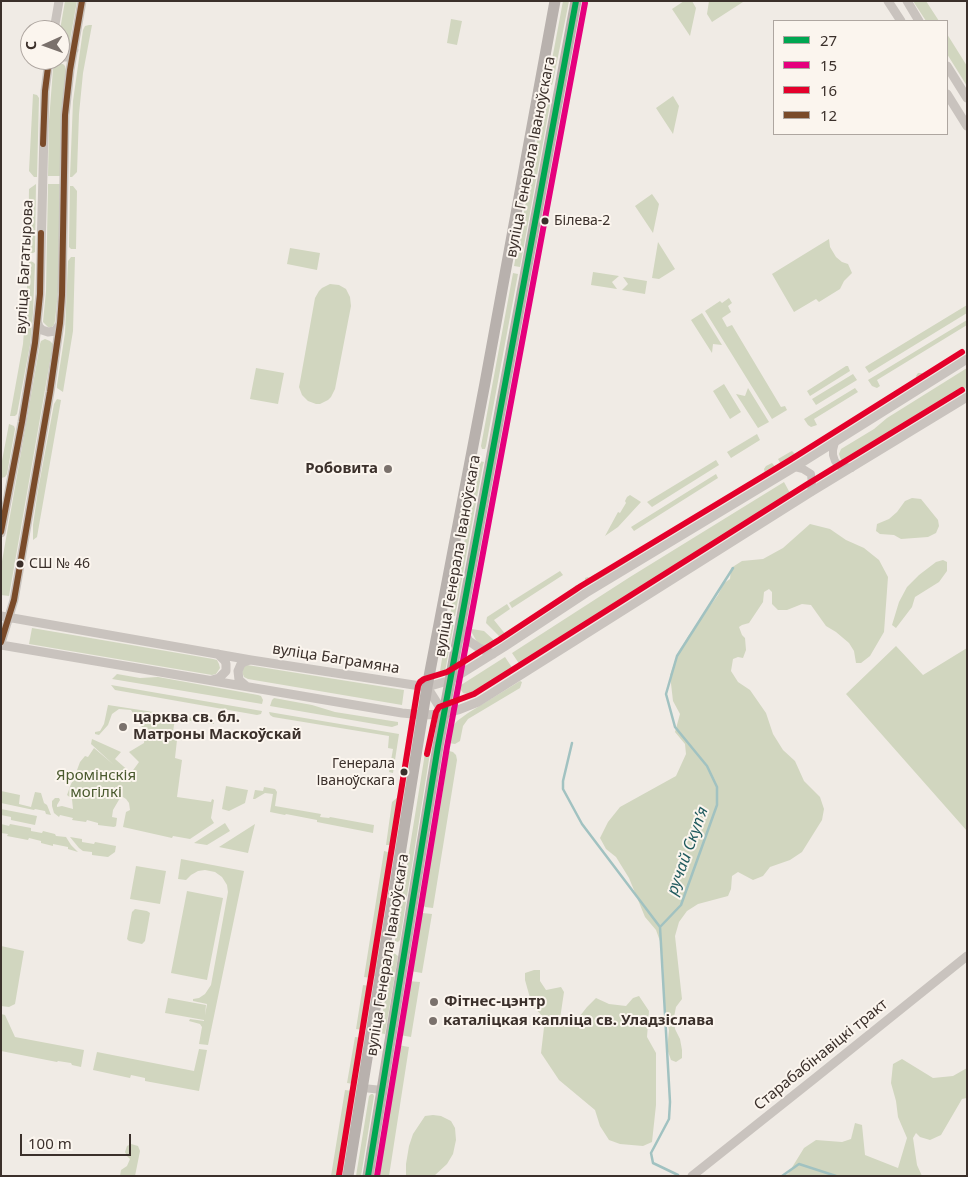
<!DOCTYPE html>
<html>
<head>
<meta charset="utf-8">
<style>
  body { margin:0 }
  #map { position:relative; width:968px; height:1177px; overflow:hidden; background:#f0ebe5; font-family:"Noto Sans",sans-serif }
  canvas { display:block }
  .frame { position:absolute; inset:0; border:2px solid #3b302b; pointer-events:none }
  .legend { position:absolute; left:773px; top:20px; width:175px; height:115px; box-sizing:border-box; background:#fbf5ee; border:1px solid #aea6a0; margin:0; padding:6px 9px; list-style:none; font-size:15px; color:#3b302b }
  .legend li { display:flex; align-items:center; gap:10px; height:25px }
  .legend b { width:25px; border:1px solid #aea6a0 }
  .north { position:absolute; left:20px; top:20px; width:50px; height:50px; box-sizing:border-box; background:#fbf5ee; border:1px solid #aea6a0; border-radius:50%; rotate:268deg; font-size:14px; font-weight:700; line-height:20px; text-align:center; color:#3b302b }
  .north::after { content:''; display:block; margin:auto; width:18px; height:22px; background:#7a716c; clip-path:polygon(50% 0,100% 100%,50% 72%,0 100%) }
  .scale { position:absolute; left:20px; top:1134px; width:111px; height:22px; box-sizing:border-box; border:2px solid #3b302b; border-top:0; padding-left:6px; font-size:15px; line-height:18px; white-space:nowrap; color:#3b302b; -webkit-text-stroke:4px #fbf5ee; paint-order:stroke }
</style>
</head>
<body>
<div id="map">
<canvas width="968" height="1177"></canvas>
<div class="frame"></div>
<ul class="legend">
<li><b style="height:6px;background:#00a651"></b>27</li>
<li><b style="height:6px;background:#e5007d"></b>15</li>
<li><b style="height:6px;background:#e4002b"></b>16</li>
<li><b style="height:6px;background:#7a4b2a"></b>12</li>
</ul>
<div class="north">С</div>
<div class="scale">100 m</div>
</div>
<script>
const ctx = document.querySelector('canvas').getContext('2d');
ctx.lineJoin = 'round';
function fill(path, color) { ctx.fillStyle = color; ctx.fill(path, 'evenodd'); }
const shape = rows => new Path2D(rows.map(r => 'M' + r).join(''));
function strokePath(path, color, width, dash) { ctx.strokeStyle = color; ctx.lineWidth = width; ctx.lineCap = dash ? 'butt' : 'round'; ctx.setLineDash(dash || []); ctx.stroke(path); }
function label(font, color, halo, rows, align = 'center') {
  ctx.font = font + ' "Noto Sans",sans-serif'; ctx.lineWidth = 4; ctx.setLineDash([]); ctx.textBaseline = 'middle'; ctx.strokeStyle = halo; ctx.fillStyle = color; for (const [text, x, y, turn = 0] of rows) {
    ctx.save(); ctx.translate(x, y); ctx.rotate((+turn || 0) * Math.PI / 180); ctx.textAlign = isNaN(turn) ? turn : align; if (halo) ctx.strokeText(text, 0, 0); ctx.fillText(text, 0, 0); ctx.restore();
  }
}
fill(shape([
  [65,1,77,1,69,46,68,50,65,52,60,52,60,30],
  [563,1,569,1,553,82,552,85,550,85,549,84,548,81],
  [684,1,692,1,696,8,690,36,672,9],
  [709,1,742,1,743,2,712,22,707,14],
  [913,1,926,1,939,21,926,21],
  [451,19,462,21,457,45,447,43],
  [89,25,92,25,83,73,79,114,77,172,72,177,70,177,73,101,83,30,85,26],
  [947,34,967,66,967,86,947,54],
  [58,64,63,64,65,66,66,71,60,176,48,176,49,121,53,69,55,65],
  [33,94,37,95,39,98,37,177,34,177,29,171],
  [673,96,679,106,673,134,656,108],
  [548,97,551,99,520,267,514,266,545,98],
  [36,184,35,248,35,252,33,253,28,253,29,189],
  [48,184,60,184,58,292,55,321,54,325,52,327,48,327,43,322,46,291],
  [70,186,73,186,77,191,76,249,71,249,69,247],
  [652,194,659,204,653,233,635,206],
  [829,239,830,247,836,257,842,262,848,264,852,273,844,281,840,289,819,302,816,299,794,312,772,274],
  [658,242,675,269,659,279,652,278],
  [290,248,320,253,317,270,287,264],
  [71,257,75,257,73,331,63,392,57,388,57,385,65,333,68,261],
  [29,261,33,262,35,264,33,313,30,345,17,414,15,416,10,416,23,344],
  [593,272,619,276,612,282,617,289,591,285],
  [513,273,518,274,486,446,485,449,482,449,481,446],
  [623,277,647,281,645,294,622,290,628,284],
  [330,284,339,285,346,289,350,297,351,306,335,389,331,397,328,400,320,404,316,404,308,401,302,395,299,387,300,382,315,298,319,291,322,288],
  [729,298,732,303,728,306,731,312,722,318,727,327,732,325,781,407,785,406,787,410,772,419,705,311,720,301,722,303],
  [967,305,967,313,869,373,865,367],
  [702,313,722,345,713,344,712,353,691,320],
  [967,320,967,325,877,380,880,386,877,388,872,386,868,380],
  [45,339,50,341,53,344,9,596,1,595,1,567,40,344,41,341],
  [846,366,848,366,850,371,810,396,807,391],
  [256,368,284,373,278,404,250,399],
  [967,368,967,387,849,460,844,461,841,460,839,454,841,449,874,429,887,418],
  [918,373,922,373,922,380,782,466,778,459,790,452,792,451,796,455,918,380,916,376],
  [853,374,857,380,816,405,812,399],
  [724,384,741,412,730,419,713,391],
  [748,388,769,422,758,428,736,394,745,396],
  [855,388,858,392,814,419,817,425,811,427,808,425,804,419],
  [57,399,61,400,37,537,33,540,33,525,38,490,54,404],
  [9,424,14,426,15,429,7,474,5,477,1,478,1,466],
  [757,434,760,440,731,458,727,452],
  [716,460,719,465,652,507,647,502],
  [480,461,484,462,483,465,455,616,450,615],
  [772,463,777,469,598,580,589,584,585,582,585,578,588,577,589,578,595,574,598,578,765,474,764,469,766,466],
  [716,474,718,478,634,531,631,527],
  [784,482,790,493,766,509,745,524,520,665,512,653,630,577],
  [630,495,641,502,618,527,605,536,618,512,620,513,626,503,625,501,627,497],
  [912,498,921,499,938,520,939,526,936,533,928,537,901,539,894,535,880,534,876,531,877,524,889,519,897,512,905,501],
  [810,524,830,529,846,540,864,548,879,560,888,577,884,632,870,656,861,663,856,663,854,651,849,643,836,632,826,626,811,605,802,604,787,610,778,610,772,604,772,592,769,589,764,592,763,602,749,623,742,625,739,627,742,635,745,638,746,650,743,658,738,657,733,659,731,671,738,682,750,690,766,713,773,734,783,750,795,761,804,781,820,797,824,809,822,820,802,852,790,860,770,867,763,876,753,880,738,872,732,876,731,889,728,896,698,904,687,911,679,922,675,936,682,999,676,1007,674,1017,675,1029,680,1039,682,1050,682,1058,676,1062,671,1060,667,1049,669,1030,666,1016,664,998,663,961,661,944,656,930,645,917,629,878,616,857,606,849,600,838,608,822,620,807,676,776,686,754,685,744,675,732,680,714,673,701,670,675,677,655,689,635,718,595,724,583,730,579,731,568,742,561,763,559,783,548],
  [943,560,947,562,947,571,939,582,915,597,912,607,896,628,892,625,899,602,907,587,919,575,936,562],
  [560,571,563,575,512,608,509,603],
  [576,585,580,587,578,592,503,640,486,623,487,617,507,604,510,609,494,620,506,635,573,592,573,588],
  [448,623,454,623,445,672,443,673,441,673,440,671],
  [32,628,213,659,217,660,219,664,220,668,216,674,212,675,29,644],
  [472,629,484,631,498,644,491,647,481,645,477,642,472,633],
  [896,646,923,675,967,648,967,831,846,694],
  [505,657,513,669,471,695,463,693,461,690,461,685],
  [247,665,404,690,402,705,248,679,244,677,242,672,244,666],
  [117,674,140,678,158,677,258,695,261,696,263,700,262,704,112,679],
  [520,681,522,682,520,688,468,719,463,726,460,741,455,744,449,743,453,726,457,721,468,713],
  [111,685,262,711,261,714,257,715,115,690],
  [274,698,312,705,335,712,398,722,398,725,392,727,270,706,272,700],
  [108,705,212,721,214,719,214,724,175,719,172,738,177,740,175,758,182,760,177,797,211,802,212,799,214,800,211,818,214,823,190,839,173,836,172,838,123,827,126,812,130,810,129,803,126,799,123,797,120,798,113,810,112,817,117,818,116,826,114,827,98,825,98,823,87,820,86,822,72,820,73,818,60,815,59,817,54,813,52,806,52,801,55,798,59,798,60,800,57,805,57,807,62,806,73,809,72,799,67,795,71,784,77,774,77,770,80,762,85,756,88,757,94,748,114,765,91,744,92,739,121,752,115,759,131,773,139,762,129,752,144,743,145,732,131,710,119,709,112,714,108,725,99,735,95,734,95,732,100,731,104,724],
  [269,712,399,734,393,773,389,772,393,749,388,748,389,736,273,717,270,715],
  [426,747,431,747,400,940,398,942,395,941,395,939],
  [449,751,453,752,456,755,457,760,433,908,425,907,421,903,431,841,439,815],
  [226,786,248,790,245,803,229,811,222,809],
  [264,787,275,789,277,792,275,806,321,814,320,817,329,818,330,817,374,825,373,833,317,822,317,820,286,814,285,815,270,812,273,794,265,793,255,799,253,799,255,790,263,791],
  [1,791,20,795,19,804,31,807,35,792,41,793,44,803,47,805,51,815,46,814,45,811,35,809,34,810,1,803],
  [398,797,400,798,393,842,389,845,386,845,392,802],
  [1,809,37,816,35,825,11,820,11,817,1,815],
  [225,823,230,831,207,845,194,843],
  [1,824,9,826,10,824,31,828,31,831,42,833,43,831,55,834,56,836,66,837,71,845,78,852,68,849,68,847,53,844,53,846,41,843,41,841,29,838,28,840,7,836,8,834,1,833],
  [255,824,248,853,219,847],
  [70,837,82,839,82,842,94,844,95,842,116,846,115,852,108,857,92,855,92,852,83,851,79,848],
  [384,851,388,852,391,856,385,891,384,911,375,976,371,978,364,977],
  [181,859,244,871,208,1045,199,1044,202,1027,200,1024,189,1021,190,1019,204,1021,204,1020,165,1013,168,998,206,1005,205,1015,207,1004,193,1001,193,999,199,998,205,994,211,985,228,892,227,885,222,877,215,872,205,870,198,871,191,875,186,880,178,879],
  [136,866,166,871,160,904,130,899],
  [187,891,223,898,207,980,171,973],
  [135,909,147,911,150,913,145,941,142,944,129,941,127,939,132,912],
  [423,913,432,914,422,973,410,971,419,916],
  [1,946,24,951,15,1004,9,1007,1,1006],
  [394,953,398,956,385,1034,379,1033,393,955],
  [534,970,540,970,540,981,546,990,561,987,564,992,560,1019,565,1022,576,1021,587,1007,596,998,609,1004,626,1006,633,998,639,996,649,1011,647,1037,656,1053,656,1105,652,1142,643,1146,620,1144,609,1140,600,1126,595,1110,559,1080,541,1053,545,1019,532,1005,525,980,525,973],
  [408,981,420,982,411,1037,400,1035],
  [363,985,369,986,371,989,365,1030,356,1029],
  [1,1014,5,1015,15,1037,84,1050,81,1067,72,1065,71,1063,58,1061,57,1062,1,1051],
  [355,1037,363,1038,357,1080,354,1084,347,1083],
  [398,1045,409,1047,389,1176,376,1176],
  [199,1049,207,1050,199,1091,145,1081,145,1078,131,1075,130,1078,93,1070,97,1052,194,1071],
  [902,1059,933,1078,953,1076,967,1068,967,1098,962,1099,941,1135,930,1140,920,1137,916,1133,913,1138,917,1165,922,1176,781,1176,788,1174,804,1148,816,1140,842,1142,851,1139,855,1123,862,1125,865,1155,898,1168,907,1138,898,1117,896,1101,891,1083,893,1064],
  [345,1090,352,1091,354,1095,341,1176,331,1176],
  [371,1094,373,1094,374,1096,361,1176,356,1176,369,1096],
  [433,1115,441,1116,451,1121,455,1128,456,1140,453,1154,447,1164,434,1176,406,1176,406,1164,409,1146,413,1134,425,1116],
  [131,1144,138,1146,140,1151,135,1176,120,1176,121,1170,127,1166,130,1159,127,1156,125,1152,127,1146]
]), '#d1d6bf');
strokePath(shape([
  [572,743,563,781,563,789,582,824,660,927],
  [678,1175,653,1163,651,1153,669,1119,670,1102,660,927,681,905,717,805,717,787,707,766,675,727,666,694,677,656,733,568],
  [782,1176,799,1164,836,1176]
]), '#a1c2c1', 2.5);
strokePath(shape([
  [835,442,833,450,833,455,835,461,839,466,851,468],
  [795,467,803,469,811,474,812,485,811,492],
  [363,1088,382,1090]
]), '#c9c3be', 8);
strokePath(shape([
  [888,1,901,21],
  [907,1,919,21],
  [54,30,59,1],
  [60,57,67,57,72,53,74,50],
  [947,66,967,98],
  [947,94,967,126],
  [37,321,39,327,42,330,48,332,55,331,60,324],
  [1,533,22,422,35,343,40,294,45,91,49,60],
  [1,616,251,660,427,687,451,680,504,647,586,593,795,467,967,359],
  [461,627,469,641,479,648,493,654],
  [1,643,14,600,50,392,60,323,62,295,65,115,70,70,82,1],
  [1,645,402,713,423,715,444,714,458,710,478,702,811,492,967,397],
  [212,680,219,678,226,671,226,664,225,661,218,654],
  [246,686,239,680,238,671,241,664,244,662,250,660],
  [427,687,444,714],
  [692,1176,814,1079,967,956]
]), '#c9c3be', 9);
strokePath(shape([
  [348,1176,427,687,485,383,555,1],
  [368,1176,438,746,576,1]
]), '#b8b1ad', 11);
strokePath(shape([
  [368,1176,438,746,576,1]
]), '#00a651', 6);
strokePath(shape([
  [377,1176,447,747,585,3]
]), '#e5007d', 6);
strokePath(shape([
  [427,754,436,712,439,707,474,694,806,485,962,390],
  [339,1175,418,686,420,682,424,679,447,672,499,640,581,586,790,460,962,352]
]), '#e4002b', 6);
strokePath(shape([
  [43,144,45,91,49,60],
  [1,532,22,422,35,343,40,294,41,233],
  [1,642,14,600,50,392,60,323,62,295,65,115,70,70,82,1]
]), '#7a4b2a', 6);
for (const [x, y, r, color] of [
  [545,221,4.5,"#3b302b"],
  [388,469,5,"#7a716c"],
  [20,564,4.5,"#3b302b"],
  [123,727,5,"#7a716c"],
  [404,772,4.5,"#3b302b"],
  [434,1002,5,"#7a716c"],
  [433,1021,5,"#7a716c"]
]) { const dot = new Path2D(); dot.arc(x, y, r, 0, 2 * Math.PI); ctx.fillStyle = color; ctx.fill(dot); strokePath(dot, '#fbf5ee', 2); }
label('14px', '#3b302b', '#fbf5ee', [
  ["Білева-2",554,221],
  ["СШ № 46",29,564],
  ["Генерала",395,764,"right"],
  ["Іваноўскага",395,781,"right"]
], 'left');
label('15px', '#3b302b', '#fbf5ee', [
  ["вуліца Генерала Іваноўскага",531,157,-79],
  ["вуліца Багатырова",25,267,-87],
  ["вуліца Генерала Іваноўскага",458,556,-80],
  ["вуліца Баграмяна",336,659,9],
  ["вуліца Генерала Іваноўскага",388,955,-81],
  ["Старабабінавіцкі тракт",821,1055,-39]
]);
label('bold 15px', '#3b302b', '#fbf5ee', [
  ["Робовита",378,469,"right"],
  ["царква св. бл.",133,718],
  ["Матроны Маскоўскай",133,735],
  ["Фітнес-цэнтр",444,1002],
  ["каталіцкая капліца св. Уладзіслава",443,1021]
], 'left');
label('15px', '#4a5a2e', '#fbf5ee', [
  ["Яромінскія",96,776],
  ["могілкі",96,793]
]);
label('italic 16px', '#1f5a5e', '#fbf5ee', [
  ["ручай Скупʼя",688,851,-70]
]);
</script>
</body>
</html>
